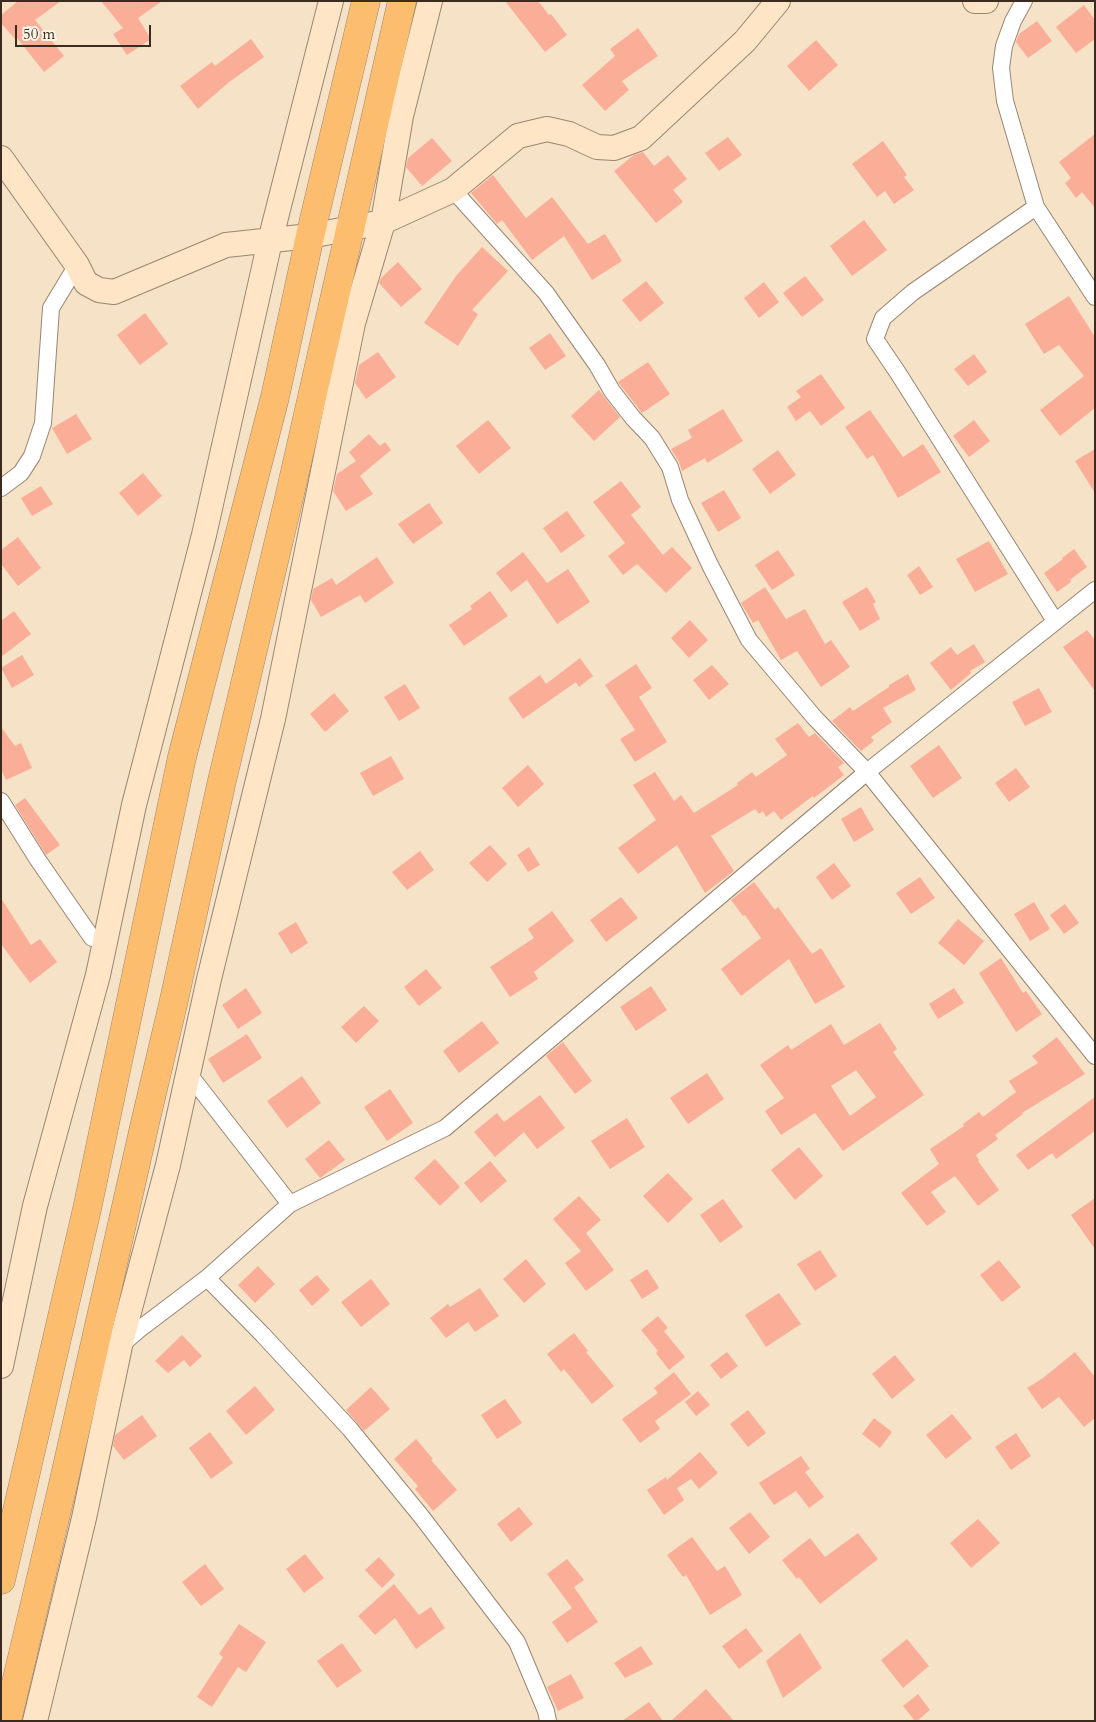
<!DOCTYPE html>
<html>
<head>
<meta charset="utf-8">
<style>
  body { margin:0 }
  #map { position:relative; width:1096px; height:1722px; overflow:hidden; background:#f5e2c7; font-family:Cardo,serif }
  canvas { display:block }
  .frame { position:absolute; inset:0; border:2px solid #3b2a1e; pointer-events:none }
  .scale { position:absolute; left:15px; top:25px; width:136px; height:22px; box-sizing:border-box; border:2px solid #3b2a1e; border-top:0; padding-left:6px; font-size:15px; line-height:18px; white-space:nowrap; color:#3b2a1e; -webkit-text-stroke:4px #fcf5e5; paint-order:stroke }
</style>
</head>
<body>
<div id="map">
<canvas width="1096" height="1722"></canvas>
<div class="frame"></div>
<div class="scale">50 m</div>
</div>
<script>
const ctx = document.querySelector('canvas').getContext('2d');
ctx.lineJoin = 'round';
function fill(path, color) { ctx.fillStyle = color; ctx.fill(path, 'evenodd'); }
const shape = rows => new Path2D(rows.map(r => 'M' + r).join(''));
function strokePath(path, color, width, dash) { ctx.strokeStyle = color; ctx.lineWidth = width; ctx.lineCap = dash ? 'butt' : 'round'; ctx.setLineDash(dash || []); ctx.stroke(path); }
fill(shape([
  [18,1,61,1,35,20,64,56,44,72,17,38,15,39,1,23,1,15],
  [101,1,162,1,138,18,151,39,127,55,113,34,123,28],
  [505,1,538,1,549,15,551,14,567,35,545,52],
  [1084,5,1095,20,1095,39,1076,53,1056,27],
  [1037,21,1052,41,1028,58,1016,42,1019,34],
  [638,28,658,56,622,81,629,90,605,111,582,85,615,56,610,49],
  [251,39,264,57,228,83,198,109,180,86,212,62,215,66],
  [816,40,838,65,809,91,787,66],
  [1095,134,1095,208,1082,192,1076,198,1065,183,1071,178,1059,162],
  [728,137,742,155,719,171,705,153],
  [432,138,452,161,422,186,406,167,408,158],
  [883,141,907,175,904,177,914,190,894,204,885,191,877,197,852,164],
  [643,152,654,166,668,155,687,179,673,190,683,202,656,223,614,171,634,155],
  [493,175,526,218,552,197,588,244,605,234,622,261,592,280,564,236,532,260,502,220,497,224,471,193],
  [864,220,887,250,852,276,830,246],
  [482,247,508,271,472,310,478,314,458,346,424,323,456,276],
  [398,262,422,289,401,307,379,283,381,278],
  [805,276,824,300,802,317,783,293],
  [646,281,664,303,640,322,622,300],
  [764,282,779,302,759,318,744,298],
  [1069,296,1095,337,1095,408,1060,436,1040,410,1084,376,1059,345,1044,354,1025,324],
  [145,313,168,344,140,365,117,335],
  [550,333,566,356,545,370,529,348],
  [378,352,396,377,366,399,355,383,359,365],
  [974,354,987,372,968,386,954,369],
  [648,362,670,394,642,413,618,382],
  [821,374,845,408,821,426,810,411,796,421,787,407,801,397,796,391],
  [599,390,620,417,594,441,571,416],
  [723,409,743,441,707,463,705,458,682,471,679,462,671,449,692,438,688,430],
  [870,410,903,457,923,444,941,472,898,498,873,455,867,459,845,427],
  [76,414,92,439,67,454,52,428],
  [488,420,511,448,479,474,456,446],
  [974,420,990,441,969,457,953,436],
  [369,434,380,446,385,442,391,450,360,476,373,494,346,511,333,491,337,474,356,461,349,452],
  [1095,449,1095,493,1075,461],
  [778,450,796,475,770,494,752,469],
  [143,473,162,496,138,516,119,493],
  [621,481,641,507,631,515,663,555,672,547,692,568,666,593,637,564,623,575,608,556,625,543,593,502],
  [41,486,53,504,32,516,21,498],
  [724,490,741,518,718,532,701,503],
  [429,503,443,523,413,544,398,524],
  [567,511,585,536,561,553,543,528],
  [18,537,41,568,18,586,1,564,1,550],
  [989,541,1008,574,975,592,956,559],
  [1074,549,1087,567,1070,580,1071,582,1057,592,1044,573,1063,559,1062,558],
  [778,550,795,575,772,590,755,565],
  [523,552,547,583,568,569,590,602,557,624,527,580,511,592,496,573],
  [377,557,394,583,365,603,360,595,321,617,311,600,313,589,332,578,336,585],
  [919,566,933,587,920,595,907,575],
  [765,587,786,619,805,609,825,644,831,640,850,667,821,687,797,651,781,660,758,620,753,623,741,603],
  [867,587,876,602,873,604,880,619,860,631,842,602],
  [490,591,508,616,464,646,449,625,472,609,470,606],
  [14,611,31,634,1,657,1,621],
  [690,620,708,640,689,658,671,638],
  [1087,630,1095,640,1095,691,1063,647],
  [974,644,985,662,970,671,971,673,951,690,930,663,951,647,957,655],
  [22,655,34,675,12,688,1,668],
  [580,658,593,676,579,687,576,682,523,719,508,698,540,675,546,684],
  [636,664,652,688,639,697,667,742,635,762,620,739,635,730,605,685],
  [712,665,729,684,709,700,693,680],
  [908,674,916,690,883,708,892,722,871,737,874,741,861,751,832,721,850,707,853,711,889,687,889,685],
  [405,684,420,708,399,721,384,697],
  [1039,688,1052,712,1025,726,1012,702],
  [334,693,349,711,325,732,310,714],
  [798,723,809,737,815,733,844,763,838,767,844,775,814,798,813,796,781,820,774,811,766,817,763,811,759,814,755,809,711,836,734,871,705,893,677,845,638,874,618,848,656,820,633,785,655,772,674,801,681,795,694,813,738,785,737,783,752,772,756,777,787,755,775,739],
  [1,727,15,746,21,743,32,768,6,780,1,769],
  [939,745,962,778,933,798,910,766],
  [391,756,404,779,373,796,360,773],
  [528,765,544,784,518,807,502,788],
  [1016,768,1030,787,1009,802,995,783],
  [25,798,60,845,46,855,15,805],
  [861,807,874,830,854,842,841,819],
  [490,845,507,864,487,882,469,863],
  [529,847,540,865,528,872,517,855],
  [420,851,434,870,407,890,392,872],
  [834,863,851,886,832,900,816,877],
  [920,877,935,898,911,914,896,893],
  [754,882,775,910,778,907,812,954,821,948,845,987,815,1004,789,959,741,996,721,969,761,938,745,915,743,916,731,900],
  [621,897,638,918,606,942,590,920],
  [1,898,31,945,40,939,57,962,30,983,1,944],
  [1034,902,1050,929,1030,941,1014,914],
  [1065,904,1079,923,1064,934,1050,915],
  [552,911,574,941,534,972,538,979,510,997,490,967,534,938,528,929],
  [958,919,984,941,964,965,938,943],
  [296,922,308,943,291,954,278,933],
  [1001,958,1023,993,1026,991,1042,1014,1016,1032,979,973],
  [426,969,442,988,419,1006,404,987],
  [651,986,667,1010,636,1031,620,1007],
  [246,988,262,1013,238,1029,222,1005],
  [954,988,964,1003,938,1019,929,1004],
  [364,1006,379,1021,356,1043,341,1027],
  [482,1021,499,1043,459,1073,443,1051],
  [880,1023,897,1049,893,1052,924,1095,843,1151,815,1113,781,1135,765,1111,784,1098,760,1065,788,1045,791,1050,831,1024,844,1045],
  [856,1070,876,1097,850,1116,831,1086],
  [247,1034,262,1058,223,1083,208,1059],
  [1057,1037,1085,1074,1022,1113,1023,1114,995,1135,998,1139,976,1155,979,1160,978,1161,999,1190,978,1206,955,1176,931,1192,946,1212,927,1226,901,1193,939,1164,930,1149,964,1126,963,1124,979,1112,983,1117,1016,1092,1009,1081,1038,1063,1032,1056],
  [563,1042,592,1081,575,1094,546,1056],
  [707,1073,724,1099,688,1124,670,1098],
  [302,1076,321,1103,287,1128,267,1101],
  [390,1089,413,1123,387,1141,364,1107],
  [540,1095,565,1128,537,1149,524,1132,495,1157,474,1132,497,1113,504,1122],
  [1095,1097,1095,1131,1056,1159,1052,1153,1028,1170,1016,1155],
  [627,1118,645,1147,610,1169,591,1141],
  [329,1140,345,1160,320,1178,305,1159],
  [799,1147,823,1176,795,1200,771,1170],
  [435,1159,460,1187,440,1206,414,1178],
  [490,1161,507,1181,481,1203,464,1183],
  [668,1173,693,1199,668,1223,643,1196],
  [579,1196,601,1220,586,1233,614,1270,586,1291,565,1263,581,1251,553,1219],
  [1095,1198,1095,1249,1071,1215],
  [723,1199,743,1227,720,1243,700,1215],
  [820,1250,837,1276,815,1291,797,1264],
  [526,1259,546,1284,524,1303,503,1279],
  [999,1260,1021,1287,1002,1302,980,1275],
  [258,1266,275,1284,255,1303,238,1285],
  [647,1269,659,1288,642,1299,630,1280],
  [317,1275,330,1290,312,1306,299,1290],
  [371,1279,390,1304,361,1327,341,1302],
  [480,1288,499,1316,475,1332,468,1322,446,1338,430,1318,448,1304,450,1307],
  [779,1293,801,1324,766,1347,745,1315],
  [658,1316,668,1328,664,1331,685,1357,669,1370,656,1353,658,1351,641,1330],
  [574,1333,588,1351,586,1352,614,1386,592,1404,564,1369,561,1372,547,1354],
  [182,1335,202,1356,190,1367,184,1360,168,1373,155,1361],
  [727,1352,738,1366,721,1379,710,1365],
  [1075,1352,1095,1377,1095,1418,1084,1427,1059,1397,1042,1409,1027,1388,1043,1378],
  [895,1355,915,1380,892,1399,872,1374],
  [674,1372,691,1394,655,1421,660,1429,640,1443,622,1419,658,1393,654,1388],
  [255,1386,275,1410,246,1435,226,1411],
  [371,1387,390,1409,364,1431,346,1410],
  [698,1391,710,1405,696,1416,685,1402],
  [505,1399,522,1423,497,1439,481,1415],
  [748,1410,766,1433,748,1447,730,1424],
  [952,1414,972,1438,946,1459,926,1435],
  [142,1415,157,1436,124,1460,113,1446,115,1435],
  [874,1418,892,1432,880,1448,862,1434],
  [210,1432,233,1463,211,1479,189,1448],
  [1016,1433,1031,1456,1011,1470,995,1447],
  [416,1439,433,1459,431,1460,457,1490,433,1511,415,1489,418,1486,394,1459],
  [700,1452,718,1473,699,1489,691,1479,677,1488,684,1500,664,1515,647,1490,666,1477,667,1480],
  [801,1456,810,1469,805,1472,824,1497,809,1508,796,1491,774,1505,759,1483],
  [519,1507,533,1524,511,1542,497,1524],
  [750,1512,770,1537,749,1554,729,1528],
  [978,1519,1000,1543,971,1568,950,1543],
  [858,1533,878,1559,820,1604,799,1577,797,1579,782,1560,810,1538,825,1557],
  [692,1537,717,1571,725,1566,742,1595,710,1615,686,1575,683,1577,667,1555],
  [305,1554,324,1578,304,1593,286,1569],
  [379,1557,395,1575,382,1588,365,1570],
  [567,1559,584,1580,574,1587,598,1622,567,1643,552,1622,572,1608,547,1574],
  [205,1564,224,1589,201,1606,182,1582],
  [394,1584,419,1615,431,1607,445,1628,416,1649,395,1618,375,1635,358,1616],
  [239,1624,266,1642,246,1672,238,1667,212,1707,197,1697,223,1657,219,1654],
  [746,1628,763,1651,739,1669,722,1646],
  [800,1633,822,1668,783,1698,766,1661],
  [907,1639,929,1666,903,1688,881,1660],
  [342,1643,362,1671,337,1688,317,1661],
  [641,1646,653,1664,625,1678,614,1663],
  [571,1674,584,1698,558,1711,547,1687],
  [706,1689,734,1721,671,1721],
  [918,1694,930,1710,917,1721,915,1721,903,1706],
  [649,1702,663,1721,622,1721]
]), '#fbae97');
const street = shape([
  [1024,1,1013,21,1004,46,1001,68,1005,101,1036,207,1095,297],
  [453,190,546,293,597,365,612,391,633,418,652,438,670,467,680,500,710,565,749,640,814,717,867,772,1095,1056],
  [1036,207,913,292,883,318,875,339,898,373,1055,621],
  [1,488,21,473,32,456,43,423,51,308,77,265],
  [1,801,38,860,92,938],
  [188,1073,290,1204],
  [207,1278,263,1335,350,1429,421,1516,517,1642,546,1711,548,1721],
  [120,1346,141,1328,207,1278,290,1204,445,1128,867,772,1095,590]
]);
const secondary = shape([
  [975,1,986,1],
  [1,158,77,265,86,283,99,290,114,292,226,245,310,236,383,222,453,190,518,136,547,129,569,134,597,147,614,148,641,138,745,41,778,1],
  [1,1366,35,1206,98,975,134,805,204,535,270,241,331,1],
  [35,1721,84,1518,120,1346,168,1165,209,979,273,719,353,323,383,222,401,116,430,1]
]);
const highway = shape([
  [1,1580,87,1209,182,757,275,397,310,236,366,1],
  [7,1721,61,1493,145,1123,174,1000,221,785,289,498,402,1]
]);
strokePath(street, '#988672', 18);
strokePath(secondary, '#988672', 26);
strokePath(highway, '#988672', 29);
strokePath(street, '#fff', 16);
strokePath(secondary, '#fee5c5', 24);
strokePath(highway, '#fcbd6f', 28);
</script>
</body>
</html>
